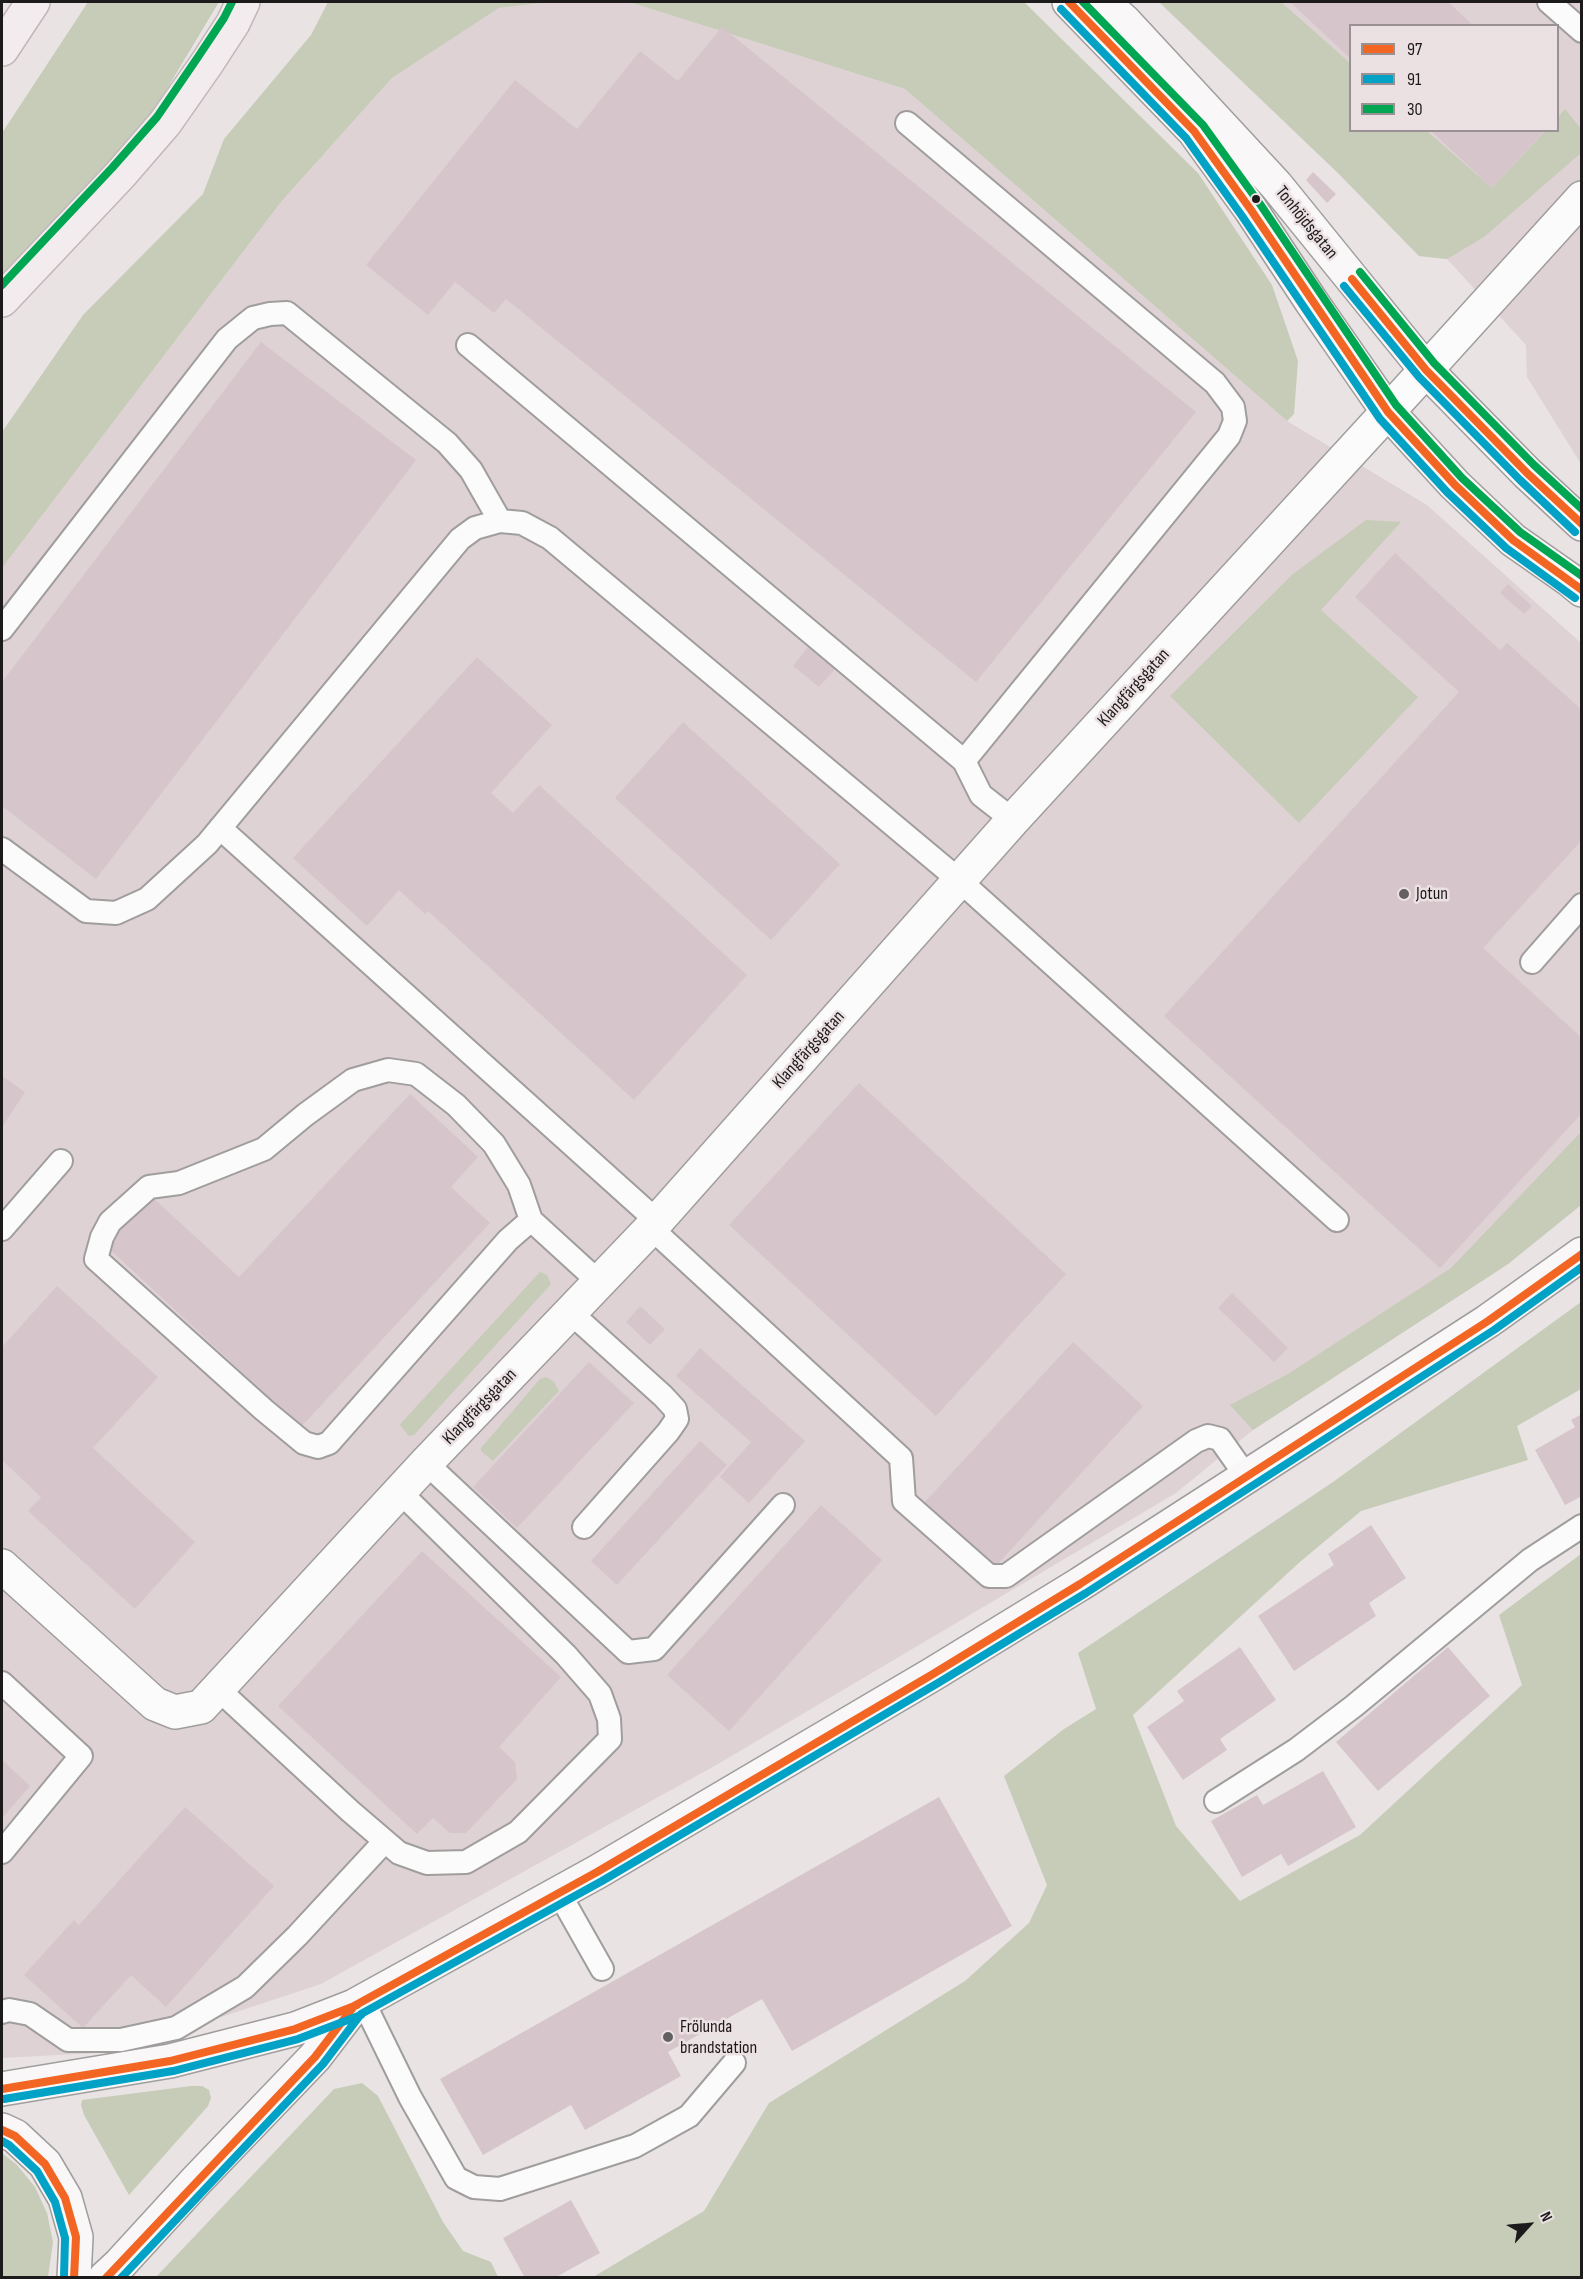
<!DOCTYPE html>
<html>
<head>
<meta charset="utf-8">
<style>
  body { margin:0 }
  #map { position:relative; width:1583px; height:2279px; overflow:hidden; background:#e9e3e4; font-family:"Sofia Sans Condensed",sans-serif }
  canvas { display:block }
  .frame { position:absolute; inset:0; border:3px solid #1d1a1b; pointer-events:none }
  .legend { position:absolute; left:1349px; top:24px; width:210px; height:108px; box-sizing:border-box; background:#ebe1e3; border:2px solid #999193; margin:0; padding:8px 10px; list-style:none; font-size:18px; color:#1d1a1b }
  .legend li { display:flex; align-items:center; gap:12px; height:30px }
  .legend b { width:30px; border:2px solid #999193 }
  .north { position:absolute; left:1499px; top:2195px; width:60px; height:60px; -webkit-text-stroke:4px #ebe1e3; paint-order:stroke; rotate:64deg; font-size:16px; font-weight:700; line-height:24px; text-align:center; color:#1d1a1b }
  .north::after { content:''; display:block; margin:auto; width:21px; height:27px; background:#1d1a1b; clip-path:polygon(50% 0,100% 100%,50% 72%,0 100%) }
</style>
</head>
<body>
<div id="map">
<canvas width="1583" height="2279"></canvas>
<div class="frame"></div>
<ul class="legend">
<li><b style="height:8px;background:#f26522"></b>97</li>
<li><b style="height:8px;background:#01a2c5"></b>91</li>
<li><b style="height:8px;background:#00a651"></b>30</li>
</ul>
<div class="north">N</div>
</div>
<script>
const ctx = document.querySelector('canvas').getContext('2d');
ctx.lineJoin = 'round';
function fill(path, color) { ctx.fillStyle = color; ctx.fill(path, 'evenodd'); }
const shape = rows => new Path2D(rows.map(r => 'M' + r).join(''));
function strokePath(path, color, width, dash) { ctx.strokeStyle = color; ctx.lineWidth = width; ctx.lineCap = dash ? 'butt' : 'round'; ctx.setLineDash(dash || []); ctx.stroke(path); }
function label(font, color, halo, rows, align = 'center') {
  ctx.font = font + ' "Sofia Sans Condensed",sans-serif'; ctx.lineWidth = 5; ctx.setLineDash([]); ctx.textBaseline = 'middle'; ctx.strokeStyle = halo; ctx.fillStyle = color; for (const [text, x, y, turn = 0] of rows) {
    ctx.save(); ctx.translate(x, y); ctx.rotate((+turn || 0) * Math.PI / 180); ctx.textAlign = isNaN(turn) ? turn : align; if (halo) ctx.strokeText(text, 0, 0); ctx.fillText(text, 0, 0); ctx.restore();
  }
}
fill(shape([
  [550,2,629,2,905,89,1287,421,1427,505,1581,643,1581,1205,1508,1264,1253,1430,1176,1493,718,1764,321,1984,116,2052,2,2058,2,568,281,202,392,78,499,8],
  [1159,2,1581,2,1581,464,1527,377,1526,345,1447,259,1419,256,1339,174],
  [1350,26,1558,26,1558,130,1350,130]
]), '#dfd2d5');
fill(shape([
  [88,2,219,2,144,127,2,280,2,133],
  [328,2,550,2,499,8,392,78,281,202,2,568,2,432,83,315,203,194,224,139,311,35],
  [629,2,1024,2,1198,173,1272,285,1298,361,1294,414,1287,421,905,89],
  [1159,2,1281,2,1350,63,1350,130,1427,131,1492,188,1545,131,1558,130,1558,117,1565,109,1581,129,1581,153,1484,237,1447,259,1419,256,1339,174],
  [1366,520,1401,522,1321,610,1418,697,1299,823,1170,696,1293,574],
  [1581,1132,1581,1205,1508,1264,1253,1430,1230,1405,1288,1374,1451,1268],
  [540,1272,547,1275,551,1284,414,1435,409,1436,400,1425,402,1422],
  [1581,1302,1581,1389,1517,1426,1528,1460,1361,1511,1301,1561,1133,1715,1176,1826,1240,1901,1360,1835,1522,1685,1499,1615,1581,1554,1581,2277,593,2277,704,2211,769,2103,965,1981,1029,1923,1047,1885,1004,1776,1064,1729,1096,1709,1078,1653,1333,1482],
  [546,1377,554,1382,559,1391,493,1461,481,1451,481,1448,540,1379],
  [362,2083,378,2096,443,2222,463,2251,491,2262,498,2277,156,2277,334,2089],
  [191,2086,202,2086,209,2090,211,2098,208,2106,129,2195,84,2115,81,2105,82,2100],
  [2,2153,17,2165,35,2187,47,2213,53,2242,48,2277,2,2277]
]), '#c6ccb7');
fill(shape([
  [1290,2,1448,2,1474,26,1350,26,1350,58],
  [722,27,1196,412,976,682,506,299,494,313,455,282,428,315,366,265,515,80,577,129,640,51,678,81],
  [1430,130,1545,130,1492,188],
  [1313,172,1336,194,1327,203,1306,180],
  [261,342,416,460,96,879,2,806,2,682],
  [1395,553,1500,650,1507,643,1582,710,1582,840,1483,948,1582,1038,1582,1113,1440,1268,1164,1016,1459,692,1355,597],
  [1508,584,1532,606,1524,614,1500,593],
  [808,647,835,669,819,687,793,666],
  [477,657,552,725,491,793,513,813,539,785,747,975,634,1100,428,911,425,914,399,890,367,926,293,858],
  [683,722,840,864,771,940,615,798],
  [2,1076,25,1092,2,1127],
  [859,1083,1066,1274,936,1416,729,1225],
  [410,1094,478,1157,451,1187,490,1223,301,1427,104,1244,150,1195,239,1277],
  [57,1286,158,1377,93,1448,195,1542,135,1609,28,1511,41,1497,2,1460,2,1347],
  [1232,1293,1288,1348,1274,1362,1218,1308],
  [640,1306,665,1329,650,1345,626,1322],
  [1073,1342,1143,1406,993,1569,923,1504],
  [700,1348,805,1441,749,1503,720,1477,751,1442,676,1376],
  [589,1362,634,1403,517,1528,473,1487],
  [1582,1414,1582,1496,1565,1505,1535,1450,1575,1427,1571,1420],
  [700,1441,727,1465,617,1585,591,1561],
  [821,1505,882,1560,729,1731,667,1675],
  [1371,1525,1406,1578,1369,1603,1376,1616,1294,1671,1258,1616,1334,1565,1328,1554],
  [422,1551,561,1677,499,1747,515,1762,517,1779,466,1833,450,1833,433,1818,417,1834,278,1706],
  [1240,1647,1276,1700,1220,1739,1227,1750,1183,1780,1147,1727,1184,1701,1177,1691],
  [1448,1647,1490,1696,1378,1791,1336,1742],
  [2,1760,30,1786,2,1818],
  [1323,1771,1356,1827,1288,1866,1281,1854,1242,1877,1211,1821,1257,1795,1263,1805],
  [939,1797,1012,1926,792,2051,762,1999,668,2052,681,2076,585,2130,571,2105,483,2155,440,2079],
  [185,1807,274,1886,166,2007,131,1975,83,2028,24,1975,74,1920,79,1925],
  [571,2200,600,2253,554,2278,525,2278,503,2238]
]), '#d6c6cb');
const lane = shape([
  [1549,2,1582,31],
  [907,123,1215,383,1233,407,1235,421,1229,436,964,761],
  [468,345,964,761,981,795,1013,820],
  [2,629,227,339,253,318,270,314,287,313,447,443,471,470,500,521],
  [220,828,657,1221],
  [2,849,86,911,116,913,147,899,207,844,460,539,475,528,500,521,522,523,550,538,959,880,1337,1220],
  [1532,962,1582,905],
  [531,1220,508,1240,329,1443,318,1447,304,1443,264,1410,96,1259,102,1237,110,1222,149,1187,179,1183,264,1149,305,1115,353,1080,388,1070,416,1074,456,1105,494,1144,519,1185,531,1220,600,1283],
  [651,1228,901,1458,904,1501,989,1576,1006,1576,1196,1441,1208,1436,1220,1439,1246,1476],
  [2,1229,61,1161],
  [571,1313,663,1396,675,1409,677,1419,668,1432,584,1527],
  [426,1463,628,1652,654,1649,783,1505],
  [2,1683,81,1756,2,1852],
  [218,1689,350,1811,399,1853,427,1863,466,1862,518,1832,610,1739,609,1719,600,1694,566,1655,400,1492],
  [1216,1801,1296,1750,1354,1706,1530,1560,1582,1526],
  [559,1893,602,1969],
  [363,2001,410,2097,456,2178,474,2187,500,2189,635,2146,689,2116,734,2063],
  [2,2012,9,2010,30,2014,68,2040,121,2040,176,2028,245,1987,297,1936,385,1841]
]);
const street = shape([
  [2,1566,155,1704,175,1712,201,1707,426,1463,651,1228,1013,820,1426,370,1582,198]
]);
const secondary = shape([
  [1069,2,1194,131,1251,210,1311,301,1388,412,1455,485,1513,540,1570,580,1582,590],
  [1103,2,1124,21,1276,185,1426,370,1527,473,1582,524],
  [2,2089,170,2061,295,2029,354,2006,597,1872,933,1674,1080,1584,1488,1321,1582,1254],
  [2,2130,15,2136,45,2164,65,2198,76,2237,74,2278],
  [105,2278,120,2264,197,2180,315,2057,354,2006]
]);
const highway = shape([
  [2,49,33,2],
  [2,300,120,175,165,123,207,63,233,23,243,2]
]);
strokePath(lane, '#a09d9d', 26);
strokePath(street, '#a09d9d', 36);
strokePath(secondary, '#a09d9d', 36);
strokePath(highway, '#c1b7ba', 36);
strokePath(lane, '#fcfbfb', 22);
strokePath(street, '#fcfbfb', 33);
strokePath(secondary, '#f9f7f8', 33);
strokePath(highway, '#f3ecee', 33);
strokePath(shape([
  [1069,2,1194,131,1251,210,1388,412,1455,485,1513,540,1582,590],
  [1352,279,1426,370,1527,473,1582,524],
  [2,2089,170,2061,295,2029,357,2005],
  [2,2130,15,2136,45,2164,65,2198,76,2237,74,2278],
  [106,2278,315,2057,354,2006,597,1872,933,1674,1080,1584,1488,1321,1582,1254]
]), '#f26522', 8);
strokePath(shape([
  [1061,9,1186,138,1242,216,1380,419,1447,492,1506,548,1575,598],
  [1344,286,1419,377,1520,480,1575,532],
  [4,2099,173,2071,298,2039,361,2015],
  [2,2141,9,2145,37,2171,55,2202,65,2238,64,2277],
  [121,2278,323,2064,361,2014,602,1881,938,1683,1086,1593,1494,1330,1582,1267]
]), '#01a2c5', 8);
strokePath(shape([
  [1083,2,1203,125,1260,204,1396,405,1462,478,1520,532,1582,576],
  [1360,272,1434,363,1534,465,1582,509],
  [2,285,112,168,157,117,198,57,224,18,232,2]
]), '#00a651', 8);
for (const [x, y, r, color] of [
  [1256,199,5,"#1d1a1b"],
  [1404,894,6,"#646061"],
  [668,2037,6,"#646061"]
]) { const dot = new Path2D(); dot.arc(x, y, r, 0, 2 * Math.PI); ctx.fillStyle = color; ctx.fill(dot); strokePath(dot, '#ebe1e3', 2); }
label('18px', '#1d1a1b', '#ebe1e3', [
  ["Tonhöjdsgatan",1306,223,51],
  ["Klangfärgsgatan",1134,688,-48],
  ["Klangfärgsgatan",809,1050,-48],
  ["Klangfärgsgatan",480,1407,-46]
]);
label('18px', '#1d1a1b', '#ebe1e3', [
  ["Jotun",1416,894],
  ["Frölunda",680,2027],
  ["brandstation",680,2048]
], 'left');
</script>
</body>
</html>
